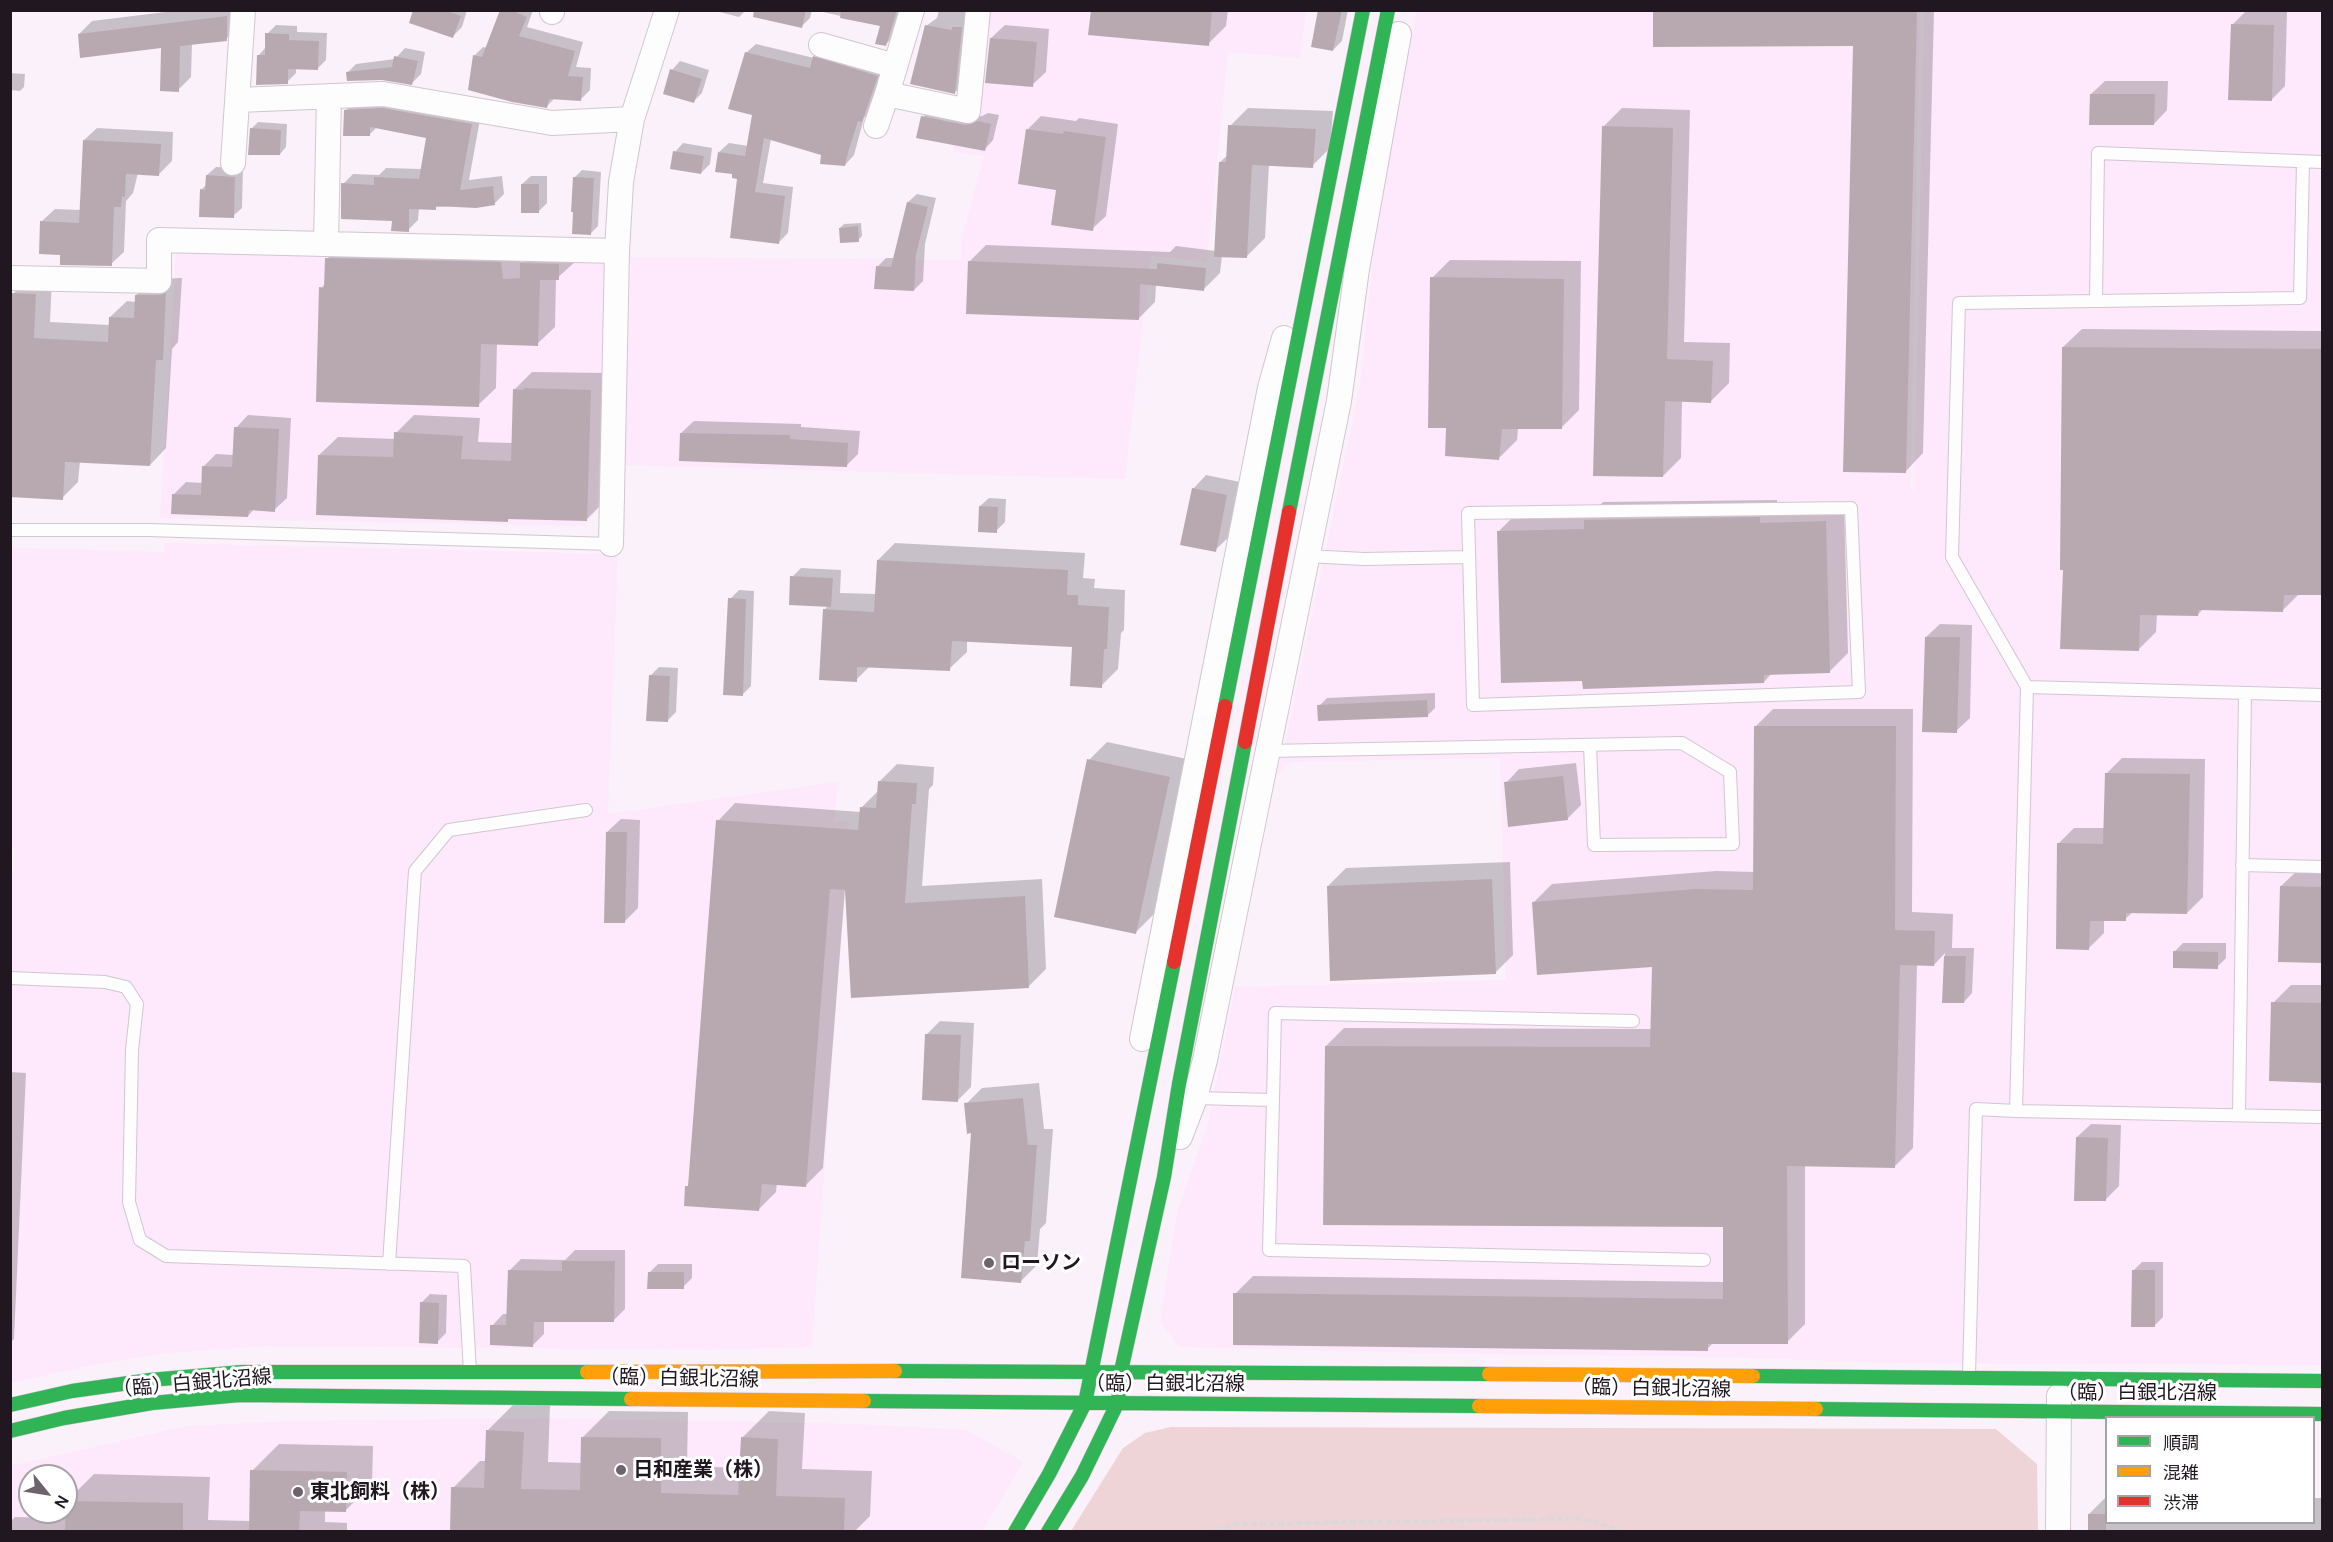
<!DOCTYPE html>
<html>
<head>
<meta charset="utf-8">
<style>
  body { margin:0 }
  #map { position:relative; width:2333px; height:1542px; overflow:hidden; background:#fbf1fa; font-family:Manrope,"Noto Sans JP",sans-serif }
  canvas { display:block }
  .frame { position:absolute; inset:0; border:12px solid #211720; pointer-events:none }
  .legend { position:absolute; left:2105px; top:1416px; width:210px; height:108px; box-sizing:border-box; background:#fff; border:2px solid #a6a2a6; margin:0; padding:8px 10px; list-style:none; font-size:18px; color:#211720 }
  .legend li { display:flex; align-items:center; gap:12px; height:30px }
  .legend b { width:30px; border:2px solid #a6a2a6 }
  .north { position:absolute; left:18px; top:1464px; width:60px; height:60px; box-sizing:border-box; background:#fff; border:2px solid #a6a2a6; border-radius:50%; rotate:120deg; font-size:16px; font-weight:700; line-height:24px; text-align:center; color:#211720 }
  .north::after { content:''; display:block; margin:auto; width:21px; height:27px; background:#6d636c; clip-path:polygon(50% 0,100% 100%,50% 72%,0 100%) }
</style>
</head>
<body>
<div id="map">
<canvas width="2333" height="1542"></canvas>
<div class="frame"></div>
<ul class="legend">
<li><b style="height:8px;background:#30b455"></b>順調</li>
<li><b style="height:8px;background:#ff9f0a"></b>混雑</li>
<li><b style="height:8px;background:#e5322d"></b>渋滞</li>
</ul>
<div class="north">N</div>
</div>
<script>
const ctx = document.querySelector('canvas').getContext('2d');
ctx.lineJoin = 'round';
function fill(path, color) { ctx.fillStyle = color; ctx.fill(path, 'evenodd'); }
const shape = rows => new Path2D(rows.map(r => 'M' + r).join(''));
function strokePath(path, color, width, dash) { ctx.strokeStyle = color; ctx.lineWidth = width; ctx.lineCap = dash ? 'butt' : 'round'; ctx.setLineDash(dash || []); ctx.stroke(path); }
function label(font, color, halo, rows, align = 'center') {
  ctx.font = font + ' Manrope,"Noto Sans JP",sans-serif'; ctx.lineWidth = 6; ctx.setLineDash([]); ctx.textBaseline = 'middle'; ctx.strokeStyle = halo; ctx.fillStyle = color; for (const [text, x, y, turn = 0] of rows) {
    ctx.save(); ctx.translate(x, y); ctx.rotate((+turn || 0) * Math.PI / 180); ctx.textAlign = isNaN(turn) ? turn : align; if (halo) ctx.strokeText(text, 0, 0); ctx.fillText(text, 0, 0); ctx.restore();
  }
}
fill(shape([
  [986,11,1306,11,1300,58,1228,52,1207,262,1152,256,1150,261,1125,479,625,465,631,257,961,260,961,241,984,156,952,151],
  [1417,11,1920,11,1911,491,1914,490,1924,11,2322,11,2322,1365,1896,1363,1718,1357,1427,1353,1180,1347,1160,1322,1177,1212,1207,1127,1235,987,1506,980,1500,758,1291,762,1276,776,1287,735,1360,385,1372,266,1384,183],
  [176,251,608,259,597,512,583,526,160,518],
  [165,543,618,554,608,814,838,782,834,821,849,821,812,1347,710,1350,269,1346,167,1353,79,1368,11,1383,10,916,15,849,10,848,11,548,164,552],
  [548,1418,857,1424,966,1430,1023,1462,982,1532,11,1531,10,1466,187,1426,297,1421],
  [30,1476,66,1476,66,1512,30,1512]
]), '#fde9fb');
fill(shape([
  [1171,1427,1996,1429,2037,1464,2038,1531,1071,1531,1123,1448,1145,1433]
]), '#eed4d6');
fill(shape([
  [182,10,239,10,239,26,226,39,192,43,191,77,178,90,162,47,79,34,92,21],
  [415,10,467,10,462,27,453,36],
  [502,10,533,10,527,27,583,42,576,67,591,68,590,90,581,99,555,98,547,106,474,56,483,47,487,48],
  [712,10,746,10,739,17],
  [782,10,812,10,810,18,802,26],
  [814,10,902,10,894,36,886,44,881,25],
  [939,10,971,10,964,83,955,92,926,26,937,18],
  [1092,10,1228,10,1226,26,1208,44],
  [1320,10,1348,10,1342,41,1333,50],
  [1655,10,1934,10,1923,453,1905,472,1855,44],
  [2246,11,2287,12,2285,86,2271,100,2232,25],
  [276,25,297,26,297,32,327,33,326,60,318,68,296,68,296,73,287,82,258,56,266,47,267,34],
  [1005,25,1049,29,1046,72,1032,85,991,38],
  [756,44,814,58,824,48,886,67,871,111,864,118,854,155,845,165,823,154,771,139,763,183,793,187,788,233,778,243,738,178,719,152,729,143,749,146,754,114,746,53],
  [405,48,425,52,421,74,412,83,347,73,356,64,395,59],
  [680,61,709,70,702,93,694,101,672,70],
  [10,73,25,74,24,87,20,91,10,90],
  [2105,81,2168,81,2167,110,2154,124,2091,94],
  [355,100,481,114,469,180,502,176,504,194,494,204,419,208,418,220,408,230,343,184,353,174,379,175,386,168,422,169,427,137,377,127,370,134,345,111],
  [931,108,975,117,982,116,988,113,999,115,993,140,985,149,923,117],
  [1248,108,1333,111,1330,148,1312,166,1269,164,1265,238,1247,256,1222,255,1220,273,1203,290,1156,284,1155,302,1138,319,969,262,986,245,1170,252,1176,246,1216,251,1220,162,1228,155,1230,126],
  [1622,108,1690,110,1684,342,1730,343,1729,383,1711,401,1682,400,1681,458,1663,476,1604,126],
  [1041,116,1076,121,1079,118,1118,124,1106,216,1092,229,1058,189,1028,129],
  [258,122,287,124,286,147,280,154,251,129],
  [97,128,173,132,172,161,159,174,138,173,133,193,126,201,124,252,111,264,62,253,42,221,55,209,81,210,84,140],
  [683,143,712,148,710,164,701,173,675,152],
  [216,167,243,168,242,208,233,216,201,190,207,184,207,175],
  [582,170,601,172,598,226,591,233,574,178],
  [531,176,547,176,547,203,538,212,522,184],
  [917,194,936,198,925,244,923,281,914,290,877,267,886,258,894,258,908,202],
  [861,223,862,236,858,240,840,228,844,224],
  [344,242,518,246,520,262,523,262,539,246,575,262,556,279,555,327,537,344,497,343,496,388,478,405,321,288,326,283,327,259],
  [1450,260,1581,261,1579,410,1561,428,1518,428,1517,440,1499,458,1448,427,1432,278],
  [29,278,52,279,50,322,110,325,110,317,127,301,136,302,136,295,153,279,182,278,178,342,172,349,166,448,150,465,80,461,78,482,62,498,10,496,10,327,13,294],
  [2082,329,2322,331,2322,594,2299,594,2283,610,2204,608,2198,614,2157,614,2156,632,2138,650,2064,569,2063,347],
  [532,372,609,373,605,501,587,519,510,517,507,520,319,455,338,437,396,439,396,433,414,415,480,418,478,442,513,443,514,390],
  [248,415,291,418,287,498,274,510,254,509,248,516,174,494,186,482,203,483,204,466,216,454,234,455,236,428],
  [694,421,801,424,801,427,860,431,858,454,846,466,681,433],
  [1206,475,1240,482,1229,537,1215,550,1193,489],
  [989,498,1006,499,1005,522,996,531,980,506],
  [1777,500,1777,506,1844,504,1848,653,1830,671,1772,673,1764,682,1584,679,1498,532,1516,514,1594,512,1603,502],
  [895,543,1085,553,1083,578,1095,579,1094,588,1125,590,1124,630,1121,633,1118,669,1101,686,1073,646,967,641,967,652,949,669,870,666,856,680,824,610,829,605,792,577,801,568,841,570,840,593,876,594,878,560],
  [739,590,754,591,751,686,742,695,730,599],
  [1940,624,1972,625,1970,718,1956,731,1926,637],
  [659,667,678,668,676,712,667,721,650,676],
  [1435,693,1435,708,1427,716,1319,706,1327,698],
  [1773,709,1913,709,1912,912,1953,914,1952,948,1974,948,1972,993,1964,1002,1944,1001,1945,953,1934,965,1917,964,1913,1148,1895,1166,1805,1164,1805,1324,1787,1342,1714,1342,1707,1349,1235,1294,1253,1276,1724,1282,1724,1225,1326,1046,1344,1028,1652,1029,1654,965,1534,902,1552,884,1716,871,1755,872,1755,727],
  [1107,742,1187,759,1154,914,1136,932,1089,760],
  [2122,758,2205,759,2203,897,2187,913,2133,912,2125,919,2104,919,2104,933,2088,949,2058,844,2074,828,2105,828,2106,774],
  [1576,763,1581,805,1567,819,1506,783,1519,769],
  [897,764,934,767,933,785,929,789,922,886,1042,879,1046,969,1029,986,845,890,823,1168,806,1185,777,1183,776,1192,759,1209,687,1187,690,1184,718,821,735,803,861,812,861,808,879,790,880,781],
  [621,819,640,820,638,908,624,922,607,832],
  [1510,862,1513,955,1495,973,1328,886,1346,868],
  [2300,868,2322,869,2322,962,2279,961,2281,886],
  [2183,943,2226,943,2226,958,2217,967,2174,952],
  [2291,985,2322,985,2322,1081,2270,1080,2273,1003],
  [940,1021,974,1023,971,1087,957,1101,927,1034],
  [10,1072,26,1073,14,1339,10,1343],
  [1039,1083,1044,1129,1053,1129,1046,1223,1040,1229,1037,1265,1021,1281,966,1104,982,1088],
  [2091,1124,2121,1125,2119,1186,2105,1200,2077,1137],
  [575,1250,625,1250,625,1309,614,1320,544,1320,544,1334,532,1346,492,1326,503,1314,508,1314,510,1270,521,1259,565,1260],
  [2142,1262,2163,1262,2163,1317,2154,1326,2134,1270],
  [658,1264,692,1264,692,1278,683,1287,649,1273],
  [430,1294,447,1295,446,1333,437,1342,421,1303],
  [515,1403,550,1405,548,1462,582,1463,582,1438,609,1411,688,1412,687,1466,741,1468,742,1438,769,1411,805,1413,802,1469,872,1471,870,1516,854,1532,452,1532,453,1488,480,1461,486,1461,488,1430],
  [279,1444,373,1446,372,1484,345,1511,325,1510,325,1522,347,1523,347,1532,10,1532,10,1522,15,1517,67,1518,67,1501,94,1474,210,1477,208,1520,250,1521,252,1471],
  [2106,1497,2106,1522,2314,1522,2314,1498,2322,1498,2322,1532,2089,1532,2089,1514]
]), '#0003');
fill(shape([
  [413,10,444,10,461,16,453,38,409,23],
  [500,10,511,10,527,17,519,36,575,51,568,76,583,77,581,101,549,99,547,108,512,102,468,90,473,55,482,57],
  [754,10,806,10,802,28,753,17],
  [841,10,897,10,886,46,875,44,880,26,840,18],
  [1091,10,1212,10,1209,46,1088,35],
  [1318,10,1342,10,1333,51,1311,47],
  [1653,10,1917,10,1906,473,1843,472,1853,46,1653,47],
  [227,16,227,41,180,46,179,92,160,91,161,48,80,58,78,34],
  [2231,24,2274,25,2272,101,2228,100],
  [925,25,952,30,952,27,962,27,955,94,910,84],
  [265,33,289,34,289,40,319,41,318,70,288,69,288,84,256,85,257,55,265,55],
  [990,38,1037,42,1033,87,985,83],
  [745,52,810,68,813,56,878,76,862,122,858,121,847,156,845,166,820,164,821,155,764,138,755,192,785,196,779,244,730,238,737,179,732,178,732,174,715,172,718,152,745,156,752,115,728,109],
  [394,56,418,61,412,85,382,80,347,81,346,72,392,67],
  [670,69,702,79,694,103,663,94],
  [2090,94,2155,94,2154,125,2089,125],
  [382,108,472,124,460,190,493,186,495,205,476,208,436,206,436,210,409,209,409,232,391,231,392,221,341,219,341,183,374,185,374,177,419,179,426,138,370,127,370,136,343,136,344,110],
  [921,116,965,125,972,124,978,121,991,124,985,151,916,138],
  [1228,125,1316,129,1313,168,1252,165,1247,258,1214,257,1219,162,1226,162],
  [1602,126,1673,128,1667,359,1713,361,1711,403,1665,401,1663,477,1593,476],
  [250,128,281,130,280,155,248,155],
  [1026,129,1063,134,1064,131,1106,137,1093,231,1051,225,1056,190,1018,184],
  [83,140,161,144,159,176,126,174,125,197,122,196,121,207,114,207,112,266,60,265,60,255,39,254,40,221,79,223],
  [673,151,704,156,701,174,670,169],
  [206,175,235,177,234,218,199,217,200,189,205,190],
  [573,177,594,178,591,235,572,234,573,212,571,212],
  [521,184,539,184,539,213,521,213],
  [907,202,928,207,916,254,914,291,874,289,876,266,891,267],
  [858,226,859,242,840,243,839,228],
  [325,258,501,262,503,279,520,278,520,263,559,264,559,280,540,280,538,346,481,344,479,407,316,402,319,287,324,288],
  [968,261,1157,269,1157,263,1206,268,1204,291,1140,284,1139,320,966,314],
  [1430,277,1564,279,1562,429,1502,429,1499,460,1445,456,1446,428,1428,428],
  [11,293,36,294,34,338,108,342,109,317,134,318,135,295,159,295,166,293,163,360,156,360,150,466,65,462,63,500,10,497],
  [2062,347,2322,349,2322,595,2284,595,2283,612,2199,610,2198,616,2140,615,2139,651,2060,649,2063,570,2060,570],
  [523,388,591,390,587,521,508,519,508,522,316,515,318,455,393,457,394,432,463,436,461,459,511,461,513,389,524,390],
  [234,427,279,429,275,512,249,510,248,517,171,514,172,494,201,495,202,466,232,467],
  [680,433,790,435,790,439,848,443,847,467,679,461],
  [1192,488,1227,495,1216,552,1180,545],
  [979,506,998,507,997,533,978,532],
  [1760,517,1760,523,1826,521,1830,673,1764,675,1764,683,1583,689,1582,681,1501,683,1497,531,1584,529,1584,520],
  [877,560,1068,570,1067,595,1078,595,1078,605,1109,607,1107,649,1104,649,1102,688,1070,686,1072,647,952,641,950,671,857,667,857,682,819,680,823,609,874,612],
  [790,576,833,578,831,607,789,605],
  [728,598,746,599,743,696,723,695],
  [1925,637,1960,637,1957,733,1922,732],
  [649,675,670,676,668,722,646,721],
  [1427,700,1428,717,1318,721,1317,705],
  [1754,726,1896,726,1895,930,1935,931,1934,966,1900,965,1895,1168,1787,1166,1788,1344,1708,1344,1708,1351,1233,1345,1233,1293,1723,1299,1723,1227,1323,1225,1325,1046,1650,1047,1652,967,1537,975,1532,902,1696,889,1753,890],
  [1087,759,1170,777,1136,934,1054,917],
  [2105,773,2190,774,2187,914,2126,913,2126,921,2090,921,2089,950,2056,949,2057,843,2103,844],
  [1563,776,1568,820,1508,827,1504,782],
  [878,781,917,783,916,804,912,804,905,903,1025,896,1029,988,851,998,845,890,830,889,806,1187,762,1184,759,1211,684,1206,685,1186,688,1186,716,820,858,830,860,807,876,808],
  [606,832,627,832,625,923,604,923],
  [1492,879,1496,974,1330,981,1327,886],
  [2280,886,2322,887,2322,963,2278,962],
  [2173,951,2218,952,2218,969,2173,968],
  [1944,956,1966,956,1964,1003,1942,1003],
  [2271,1002,2322,1003,2322,1083,2269,1081],
  [925,1034,961,1035,958,1102,922,1100],
  [1023,1098,1028,1145,1037,1145,1030,1241,1025,1241,1021,1283,961,1278,971,1133,967,1134,964,1103],
  [2076,1137,2108,1138,2106,1201,2074,1201],
  [562,1261,615,1261,614,1322,534,1322,533,1347,490,1345,490,1325,506,1325,508,1270,562,1271],
  [2132,1270,2155,1270,2155,1327,2131,1327],
  [648,1272,684,1272,684,1289,647,1289],
  [420,1302,439,1303,438,1344,419,1343],
  [486,1430,524,1432,521,1489,580,1490,581,1437,661,1438,661,1493,738,1495,741,1437,778,1439,776,1496,845,1498,844,1532,450,1532,451,1487,484,1488],
  [250,1470,347,1472,346,1512,300,1511,299,1532,249,1532],
  [66,1501,183,1503,183,1532,65,1532],
  [2088,1514,2106,1514,2106,1532,2088,1532]
]), '#b8a9b1');
const lane = shape([
  [2303,162,2300,298,1959,303,1952,557,2027,687,2016,1111,2322,1117],
  [2096,301,2098,153,2322,162],
  [1851,508,1859,692,1473,705,1468,513,1851,508],
  [10,530,148,530,611,544],
  [1307,556,1364,559,1468,557],
  [2027,687,2322,695],
  [1267,751,1682,743,1730,772,1733,844,1594,845,1590,745],
  [2242,865,2322,867],
  [10,978,105,982,126,987,137,1004,132,1050,129,1202,140,1240,166,1256,464,1266,470,1372],
  [1195,1098,1273,1100,1269,1250,1704,1260],
  [1273,1100,1275,1013,1633,1021],
  [2239,1115,2245,693],
  [389,1264,415,871,449,830,586,810],
  [1969,1375,1976,1109,2016,1111]
]);
const street = shape([
  [912,10,887,94,968,111,978,10],
  [552,12,552,10],
  [821,45,895,66],
  [238,100,383,94,552,123,632,119],
  [876,126,887,94],
  [233,163,243,10],
  [326,244,329,96],
  [10,278,159,281,159,240,617,251],
  [611,544,617,251,621,182,632,119,667,10],
  [1142,1039,1270,388,1284,338],
  [1180,1137,1195,1098,1205,1060,1339,401,1357,269,1399,34],
  [2058,1532,2059,1396]
]);
const fast = shape([
  [1289,512,1388,10],
  [1225,706,1363,10],
  [895,1371,1489,1374],
  [1753,1376,2322,1381],
  [864,1401,1479,1406],
  [10,1405,72,1391,150,1380,242,1372,587,1372],
  [1816,1409,2322,1414],
  [10,1431,64,1418,152,1403,240,1395,631,1399],
  [1015,1532,1049,1474,1085,1403,1174,962],
  [1048,1532,1082,1476,1118,1402,1121,1371,1164,1177,1179,1084,1245,742]
]);
const slow = shape([
  [587,1372,895,1371],
  [1489,1374,1753,1376],
  [631,1399,864,1401],
  [1479,1406,1816,1409]
]);
const jam = shape([
  [1245,742,1289,512],
  [1174,962,1225,706]
]);
strokePath(lane, '#d0c6cf', 14);
strokePath(street, '#d0c6cf', 26);
strokePath(fast, '#d0c6cf', 15);
strokePath(slow, '#d0c6cf', 15);
strokePath(jam, '#d0c6cf', 15);
strokePath(shape([
  [1207,1532,1238,1524,1576,1519,1593,1521,1625,1532]
]), '#dbd8db', 4, [6, 3]);
strokePath(lane, '#fefdfe', 12);
strokePath(street, '#fefdfe', 24);
strokePath(fast, '#30b455', 14);
strokePath(slow, '#ff9f0a', 14);
strokePath(jam, '#e5322d', 14);
for (const [x, y, r, color] of [
  [989,1263,6,"#6d636c"],
  [621,1470,6,"#6d636c"],
  [298,1492,6,"#6d636c"]
]) { const dot = new Path2D(); dot.arc(x, y, r, 0, 2 * Math.PI); ctx.fillStyle = color; ctx.fill(dot); strokePath(dot, '#fff', 2); }
label('bold 20px', '#211720', '#fff', [
  ["ローソン",1001,1263],
  ["日和産業（株）",633,1470],
  ["東北飼料（株）",310,1492]
], 'left');
label('20px', '#211720', '#fff', [
  ["（臨）白銀北沼線",679,1379,1],
  ["（臨）白銀北沼線",192,1384,-5],
  ["（臨）白銀北沼線",1165,1384],
  ["（臨）白銀北沼線",1651,1389,1],
  ["（臨）白銀北沼線",2137,1393]
]);
</script>
</body>
</html>
